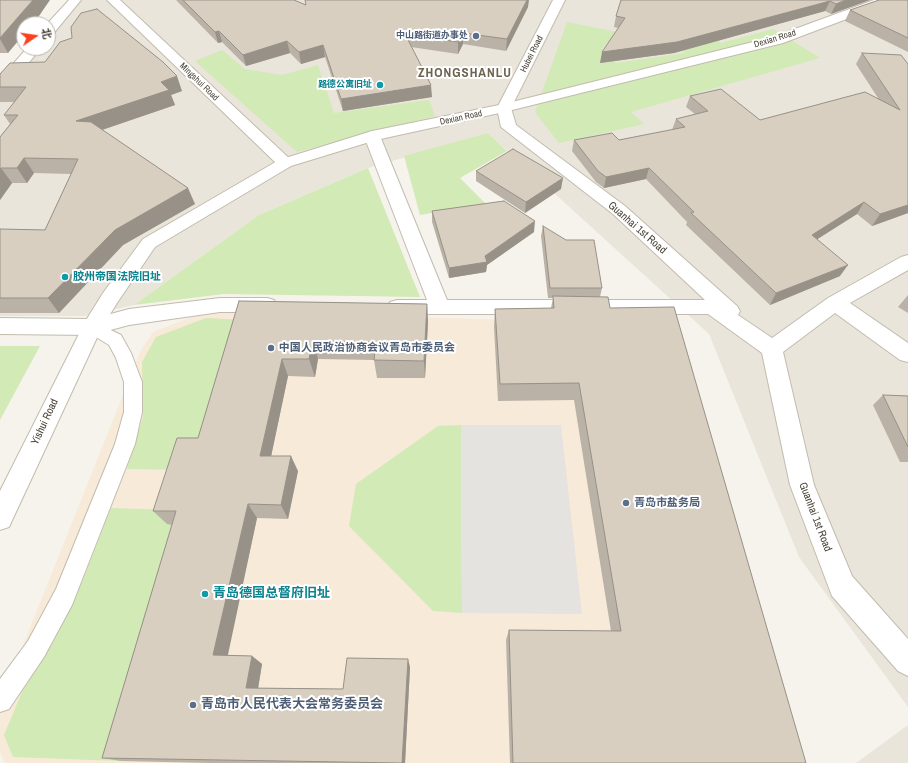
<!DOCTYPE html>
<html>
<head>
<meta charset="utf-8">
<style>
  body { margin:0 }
  #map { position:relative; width:908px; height:763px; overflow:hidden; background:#f6f3ec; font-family:"Archivo Narrow","Noto Sans SC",sans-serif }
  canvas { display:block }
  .north { position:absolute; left:16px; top:16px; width:40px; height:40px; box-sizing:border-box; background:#fff; border:1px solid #b7b4b0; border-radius:50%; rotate:77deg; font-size:11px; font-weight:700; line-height:16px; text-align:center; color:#4b4439 }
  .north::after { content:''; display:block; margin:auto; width:14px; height:18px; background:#fc3f1d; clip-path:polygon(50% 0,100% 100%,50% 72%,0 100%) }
</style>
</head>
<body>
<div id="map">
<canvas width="908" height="763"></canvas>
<div class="north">北</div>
</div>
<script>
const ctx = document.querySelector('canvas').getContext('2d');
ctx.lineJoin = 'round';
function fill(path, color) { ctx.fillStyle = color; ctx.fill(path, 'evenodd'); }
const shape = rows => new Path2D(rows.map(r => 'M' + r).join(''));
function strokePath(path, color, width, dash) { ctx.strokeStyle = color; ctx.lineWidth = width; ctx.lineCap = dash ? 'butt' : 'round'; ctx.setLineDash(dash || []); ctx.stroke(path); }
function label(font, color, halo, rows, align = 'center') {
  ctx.font = font + ' "Archivo Narrow","Noto Sans SC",sans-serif'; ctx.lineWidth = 4; ctx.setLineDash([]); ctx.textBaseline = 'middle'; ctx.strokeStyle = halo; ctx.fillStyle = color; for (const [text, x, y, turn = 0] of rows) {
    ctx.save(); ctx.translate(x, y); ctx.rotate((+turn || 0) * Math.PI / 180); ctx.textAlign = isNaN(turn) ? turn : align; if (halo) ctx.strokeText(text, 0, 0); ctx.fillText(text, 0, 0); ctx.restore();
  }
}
fill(shape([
  [81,0,908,0,908,707,799,557,709,334,488,133,368,168,259,215,134,305,86,316,0,316,0,96,40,48,48,48,48,39],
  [908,725,908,763,856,763]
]), '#eae5da');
fill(shape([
  [258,312,666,325,785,763,5,763,0,752,0,703,141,350,153,332,199,314]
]), '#f7ead8');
fill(shape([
  [567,22,617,32,602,49,616,63,685,53,666,34,705,29,721,43,773,29,820,58,631,112,644,124,559,143,535,112],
  [222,50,245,69,282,75,318,65,334,113,429,100,435,116,297,152,195,61],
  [488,133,507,151,460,178,486,204,420,215,404,156],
  [368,168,420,297,224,294,134,305,259,215],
  [206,318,247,320,208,454,183,470,127,469,143,417,142,362,156,337],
  [0,346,40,346,0,420],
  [461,425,462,613,433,611,349,526,356,484,438,426],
  [111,508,171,510,188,525,121,761,13,757,4,735,27,680,54,641,85,575]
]), '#d2eab5');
fill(shape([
  [461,425,561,425,582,614,462,613]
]), '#e5e3e0');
const service = shape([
  [92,321,121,335,131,353,142,382,142,412,135,444,72,605,44,657,9,709,0,712,0,679,28,641,56,589,115,444,124,412,124,382,116,358,109,345,86,331,84,327,86,323,92,321]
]);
const minor = shape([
  [107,0,120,0,291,160,293,163,291,166,285,168,279,166,107,0],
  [553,0,565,0,511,108,516,125,625,206,737,306,740,311,738,315,772,338,828,298,901,257,908,255,908,270,850,303,908,343,908,362,900,360,835,313,783,352,814,485,852,576,908,639,908,676,898,671,832,596,790,485,762,353,708,314,397,314,390,312,387,307,390,302,397,300,427,300,364,136,367,133,372,131,377,133,380,136,447,300,705,300,613,214,501,127,497,108,553,0],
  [220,298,267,298,274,300,277,305,274,310,267,312,220,312,129,325,92,335,0,334,0,318,92,319,129,309,220,298]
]);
const tertiary = shape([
  [69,0,81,0,53,34,48,35,47,24,69,0],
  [874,0,891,0,889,3,783,43,504,112,376,140,291,166,155,247,117,303,101,329,9,527,0,530,0,491,85,322,103,293,143,239,279,160,372,131,504,104,773,37,874,0],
  [27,48,41,48,5,91,0,92,0,79,27,48]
]);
strokePath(service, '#c2bbae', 2);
strokePath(minor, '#c2bbae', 2);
strokePath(tertiary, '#c2bbae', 2);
fill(service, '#fff');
fill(minor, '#fff');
fill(tertiary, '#fff');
fill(shape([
  [0,0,41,13,33,24,24,24,8,53,0,53],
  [176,0,294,0,306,5,528,7,506,51,463,44,458,54,411,47,432,97,343,111,325,57,301,64,290,53,246,66,222,42,218,43],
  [621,0,870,0,831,14,825,11,674,53,600,63,618,28,614,27,616,16],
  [908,0,908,52,845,21,850,10],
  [862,53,908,64,908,213,872,226,857,214,817,239,840,276,770,305,686,225,687,222,646,179,604,188,596,182,572,151,574,140,619,140,672,130,676,119,695,114,686,107,690,96,760,120,878,98,856,64],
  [0,74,182,91,171,95,175,105,102,130,195,204,123,245,59,313,0,313,0,229,45,230,71,174,34,173,27,183,12,183,0,200,0,137,10,124,4,115,15,102,0,102],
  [476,171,561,189,525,213,476,181],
  [432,211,534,232,487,265,486,272,449,278,432,222],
  [543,226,602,288,600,297,610,308,806,763,510,763,506,640,509,630,611,631,574,400,498,401,494,327,495,309,551,308,553,298,548,298,541,236],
  [908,295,908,313,898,307],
  [239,301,427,304,428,322,425,378,377,378,374,360,318,359,315,377,288,376,271,456,298,471,288,519,257,518,227,655,252,656,262,664,258,688,343,689,410,667,405,763,209,763,121,761,102,758,172,525,167,524,153,511,198,438],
  [883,395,908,396,908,462,900,462,873,405]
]), '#bab2a6');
fill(shape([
  [33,0,50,0,41,13,33,24,24,24,24,34,8,53,0,39,0,38],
  [527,0,529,0,528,7,506,51,507,39],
  [846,0,870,0,831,14,836,4],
  [830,1,825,11,674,53,600,63,602,52],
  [219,31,222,42,218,43,215,32],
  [463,33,463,44,458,54,458,42],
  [287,41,290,53,246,66,243,55],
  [323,45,325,57,301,64,299,52],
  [177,76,182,91,171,95,175,105,84,136,76,121,161,82],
  [431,85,432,97,343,111,341,99],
  [24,158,34,173,27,183,17,168],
  [1,168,12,183,0,200,0,169],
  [649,168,646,179,604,188,606,177],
  [563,178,561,189,525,213,526,202],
  [188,188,195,204,123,245,59,313,48,298,115,230],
  [864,202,857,214,805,247,812,235],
  [908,205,908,213,872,226,880,214],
  [535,221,534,232,487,265,486,272,449,278,449,268,485,256],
  [848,265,840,276,770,305,776,293],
  [427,304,428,322,425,378,424,361],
  [313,341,318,359,315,377,309,359],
  [282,359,288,376,268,471,260,456],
  [291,456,298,471,288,519,281,505],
  [248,504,257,518,226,664,213,655],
  [252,656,262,664,257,695,246,688],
  [408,659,410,667,405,763,402,763]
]), '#979187');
const building = shape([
  [0,0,33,0,0,38,0,0],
  [183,0,294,0,306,5,305,0,527,0,507,39,463,33,458,42,405,34,431,85,341,99,323,45,299,52,287,41,243,55,219,31,215,32,183,0],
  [621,0,846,0,836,4,830,1,677,42,602,52,625,18,616,16,621,0],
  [879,0,908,0,908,38,850,10,879,0],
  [97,9,163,62,177,76,161,82,169,90,76,121,91,122,188,188,115,230,48,298,0,298,0,229,45,230,78,159,24,158,17,168,1,168,0,169,0,137,18,115,4,115,26,87,0,87,0,74,10,63,45,62,60,42,72,38,71,27,81,13,97,9],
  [862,53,901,55,908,64,908,205,880,214,864,202,812,235,848,265,776,293,691,213,694,212,649,168,606,177,598,171,574,140,612,133,619,140,685,127,676,119,708,111,690,96,721,89,760,120,865,92,900,110,862,53],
  [513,149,563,178,526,202,476,171,513,149],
  [504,201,535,221,485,256,487,262,449,268,432,211,504,201],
  [543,226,566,240,594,240,602,288,550,288,543,226],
  [553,296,608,297,610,308,674,307,806,763,513,763,509,630,621,631,579,383,500,384,495,309,554,308,553,296],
  [239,301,427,304,424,361,374,360,376,342,313,341,309,359,282,359,260,456,291,456,281,505,248,504,213,655,252,656,246,688,343,689,347,658,408,659,402,763,102,758,176,511,153,511,177,438,198,438,239,301],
  [883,395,908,396,908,447,883,395]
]);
fill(building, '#d8cfc1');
strokePath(building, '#979187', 1);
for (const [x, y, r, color] of [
  [476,36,4,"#5c6f8a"],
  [380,85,4,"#0f9aa8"],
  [65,277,4,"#0f9aa8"],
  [271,348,4,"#5c6f8a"],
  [626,503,4,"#5c6f8a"],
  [205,594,4,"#0f9aa8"],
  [193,705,4,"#5c6f8a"]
]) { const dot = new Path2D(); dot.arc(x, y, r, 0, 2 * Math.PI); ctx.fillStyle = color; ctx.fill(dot); strokePath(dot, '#fff', 1.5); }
label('bold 9px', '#4e5e75', '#fff', [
  ["中山路街道办事处",468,36]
], 'right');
label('9px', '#4b4439', '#fff', [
  ["Dexian Road",775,39,-17],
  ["Hubei Road",532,54,-63],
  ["Mingshui Road",199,82,44],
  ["Dexian Road",461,118,-12]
]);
label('bold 9px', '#0d838f', '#fff', [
  ["路德公寓旧址",372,85]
], 'right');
label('11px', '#4b4439', '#fff', [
  ["Guanhai 1st Road",637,228,41],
  ["Yishui Road",45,422,-65],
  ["Guanhai 1st Road",815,517,69]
]);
label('bold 11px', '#0d838f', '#fff', [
  ["胶州帝国法院旧址",73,277]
], 'left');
label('bold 11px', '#4e5e75', '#fff', [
  ["中国人民政治协商会议青岛市委员会",279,348],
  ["青岛市盐务局",634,503]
], 'left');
ctx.letterSpacing = '1px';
label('bold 13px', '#6e6250', '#fff', [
  ["ZHONGSHANLU",465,74]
]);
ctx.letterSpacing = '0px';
label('bold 13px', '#0d838f', '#fff', [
  ["青岛德国总督府旧址",213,594]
], 'left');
label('bold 13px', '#4e5e75', '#fff', [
  ["青岛市人民代表大会常务委员会",201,705]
], 'left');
</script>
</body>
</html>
